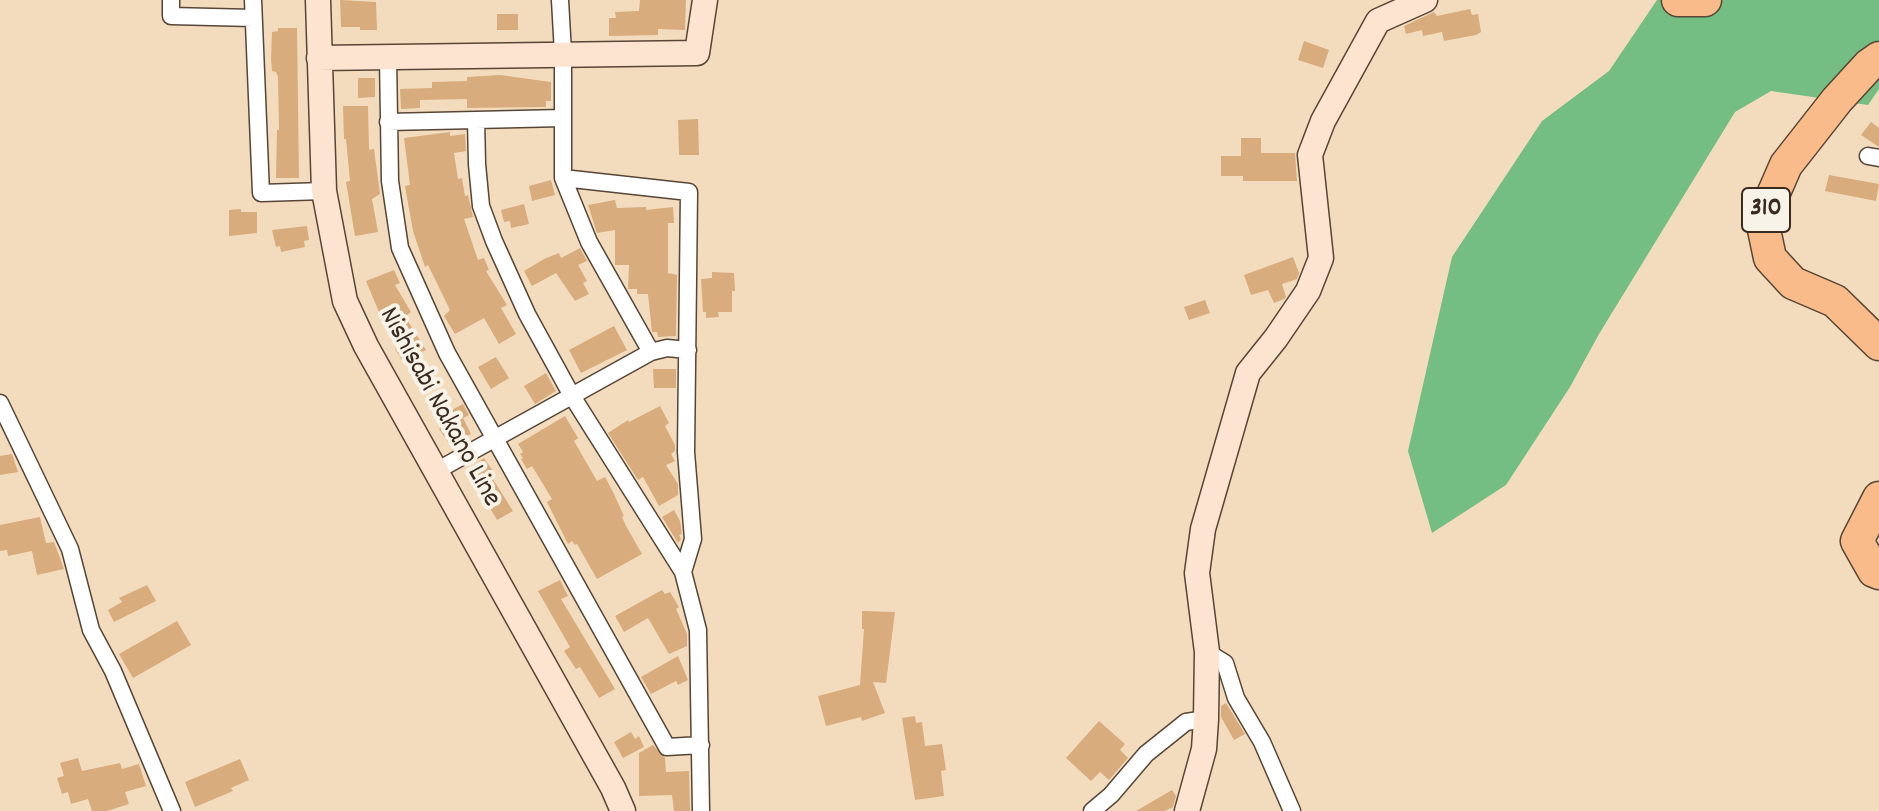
<!DOCTYPE html>
<html>
<head>
<meta charset="utf-8">
<style>
  body { margin:0 }
  canvas { display:block; background:#f3dcbd }
</style>
</head>
<body>
<canvas width="1879" height="811"></canvas>
<script>
const ctx = document.querySelector('canvas').getContext('2d');
ctx.lineJoin = 'round';
function fill(path, color) { ctx.fillStyle = color; ctx.fill(path, 'evenodd'); }
const shape = rows => new Path2D(rows.map(r => 'M' + r).join(''));
function strokePath(path, color, width, dash) { ctx.strokeStyle = color; ctx.lineWidth = width; ctx.lineCap = dash ? 'butt' : 'round'; ctx.setLineDash(dash || []); ctx.stroke(path); }
function label(font, color, halo, rows, align = 'center') {
  ctx.font = font + ' Dekko,sans-serif'; ctx.lineWidth = 8; ctx.setLineDash([]); ctx.textBaseline = 'middle'; ctx.strokeStyle = halo; ctx.fillStyle = color; for (const [text, x, y, turn = 0] of rows) {
    ctx.save(); ctx.translate(x, y); ctx.rotate((+turn || 0) * Math.PI / 180); ctx.textAlign = isNaN(turn) ? turn : align; if (halo) ctx.strokeText(text, 0, 0); ctx.fillText(text, 0, 0); ctx.restore();
  }
}
fill(shape([
  [1657,0,1879,0,1879,89,1868,105,1771,91,1735,112,1599,334,1570,387,1506,485,1432,533,1408,451,1452,257,1542,121,1609,71]
]), '#74bd83');
fill(shape([
  [340,0,376,2,377,30,360,30,360,27,341,27],
  [640,0,686,0,685,30,658,29,658,35,609,36,609,18,616,18,615,12,639,11],
  [1470,9,1472,15,1478,14,1481,32,1476,35,1444,41,1442,32,1423,36,1422,30,1406,34,1404,26,1434,12,1437,16],
  [497,14,518,14,518,30,497,30],
  [278,28,297,28,299,178,276,178,277,130,279,130,278,77,276,72,272,71,271,58,272,32,278,31],
  [1304,41,1329,50,1323,68,1298,60],
  [500,75,551,82,551,101,546,101,546,107,467,108,467,99,420,100,420,108,401,109,400,89,432,88,432,82,467,81,467,77],
  [358,78,375,78,375,97,358,98],
  [343,106,368,106,369,150,374,149,380,194,372,199,378,232,355,236,346,182,350,181,346,139,344,139],
  [698,119,699,155,679,155,678,120],
  [1871,122,1879,128,1879,147,1861,135],
  [450,132,450,136,465,134,466,151,454,153,458,179,462,178,465,196,468,195,473,217,464,219,478,260,484,258,489,270,486,271,507,305,501,308,516,334,499,344,484,318,455,334,444,316,450,310,428,265,425,267,413,231,405,186,410,185,404,138],
  [1241,138,1261,138,1261,153,1295,153,1297,181,1243,181,1243,176,1221,176,1221,156,1241,156],
  [1829,175,1879,184,1876,201,1825,191],
  [551,180,555,195,532,201,529,186],
  [615,200,617,208,646,207,646,210,673,207,674,223,668,223,668,273,677,275,676,336,658,337,657,332,652,332,648,294,637,294,637,289,628,289,629,265,615,265,615,230,597,233,588,205],
  [524,204,529,224,511,228,510,221,504,222,501,210],
  [241,209,241,212,257,212,257,233,229,236,229,210],
  [307,226,309,240,304,241,305,247,281,252,280,246,276,247,272,230],
  [580,248,587,261,578,265,587,281,583,283,589,294,575,301,556,273,532,286,524,271,544,259,559,253,561,258],
  [1293,257,1299,273,1297,279,1282,284,1286,297,1284,299,1274,303,1268,290,1251,295,1244,275],
  [394,270,400,283,395,285,411,312,407,315,409,323,426,350,402,360,395,349,400,346,379,312,366,281],
  [712,272,734,273,735,291,732,291,732,312,718,312,719,317,706,318,706,312,703,312,701,279,712,278],
  [1205,300,1210,313,1189,320,1184,307],
  [614,326,627,350,581,373,569,350],
  [496,357,509,378,491,389,478,367],
  [653,369,676,369,676,388,654,388],
  [546,373,556,391,535,404,524,386],
  [463,404,469,415,463,418,471,434,450,445,439,429,454,421,448,412],
  [660,406,669,423,665,426,675,445,675,451,671,454,675,461,666,465,678,484,678,495,659,506,643,477,638,480,608,433,628,420,629,422],
  [565,416,578,438,574,441,597,481,605,477,613,492,624,516,622,517,626,526,642,554,597,579,577,544,575,545,572,541,568,544,547,502,552,499,532,466,527,469,521,459,523,458,520,454,523,452,518,444],
  [12,454,18,472,0,475,0,456],
  [484,458,495,474,491,476,513,511,497,520,467,470],
  [674,510,680,521,682,534,679,535,681,539,678,543,662,517],
  [40,517,46,543,54,542,64,569,37,575,32,551,8,556,7,550,0,551,0,525],
  [560,580,568,596,561,599,615,689,599,698,580,667,576,669,564,651,570,647,538,591],
  [147,585,156,601,114,622,108,610,122,602,119,598],
  [662,590,665,594,670,592,679,607,676,609,687,634,687,646,669,654,648,618,624,632,615,616],
  [862,611,895,612,886,683,873,682,885,713,862,721,861,717,826,726,818,696,860,685,864,629,862,629],
  [177,621,191,645,133,678,119,654],
  [678,656,688,680,678,685,676,681,651,694,641,677],
  [1226,703,1245,734,1234,740,1221,717,1221,706],
  [915,716,916,723,922,722,925,746,942,744,946,770,941,771,944,796,915,800,902,718],
  [1099,721,1125,744,1120,750,1128,758,1109,780,1100,772,1091,781,1066,758],
  [631,732,635,739,639,736,644,747,623,758,614,742],
  [653,745,665,758,666,772,689,771,690,811,674,811,672,795,639,796,639,753],
  [78,758,82,771,120,763,122,769,139,764,146,786,125,792,129,804,107,811,92,811,88,799,71,804,68,792,62,794,57,778,64,776,60,763],
  [240,759,249,780,231,788,233,791,195,807,185,782],
  [1172,790,1176,796,1173,807,1165,811,1136,811]
]), '#d8ac7d');
const street = shape([
  [171,0,171,16,253,18],
  [253,0,261,193,324,191],
  [560,0,563,53,563,178,589,242,651,352],
  [388,57,390,181,400,248,447,353,667,747,701,745],
  [476,120,477,164,481,206,494,241,527,314,572,396,683,572,698,630,701,811],
  [388,122,563,118],
  [1868,156,1879,158],
  [563,178,689,192,686,452,693,539,683,572],
  [0,403,70,549,91,630,113,671,172,811],
  [438,470,651,352,667,348,688,350],
  [1207,652,1225,663,1236,698,1262,742,1292,811],
  [1092,811,1111,795,1146,754,1186,722,1206,719]
]);
const secondary = shape([
  [318,0,324,191,345,301,366,346,613,788,623,811],
  [319,58,697,53,705,0],
  [1187,811,1204,749,1206,719,1207,652,1197,573,1203,529,1248,373,1276,338,1308,291,1321,258,1310,155,1323,121,1378,21,1425,0]
]);
const highway = shape([
  [1678,0,1705,0],
  [1879,58,1869,65,1837,100,1786,165,1762,220,1770,258,1793,283,1835,301,1879,344],
  [1879,498,1857,541,1874,571,1879,573]
]);
strokePath(street, '#574536', 19);
strokePath(secondary, '#574536', 27);
strokePath(highway, '#574536', 35);
strokePath(street, '#fff', 16);
strokePath(secondary, '#fde4d1', 24);
strokePath(highway, '#fabb8b', 32);
for (const [x, y, w] of [
  [1766,210,48]
]) { const box = new Path2D(); box.roundRect(x - w / 2, y - 22, w, 44, 6); ctx.fillStyle = '#f7f3e8'; ctx.fill(box); strokePath(box, '#3b2a1e', 2); }
label('bold 26px', '#3b2a1e', null, [
  ["310",1766,210]
]);
label('28px', '#3b2a1e', '#f7f3e8', [
  ["Nishisabi Nakano Line",438,408,61]
]);
</script>
</body>
</html>
